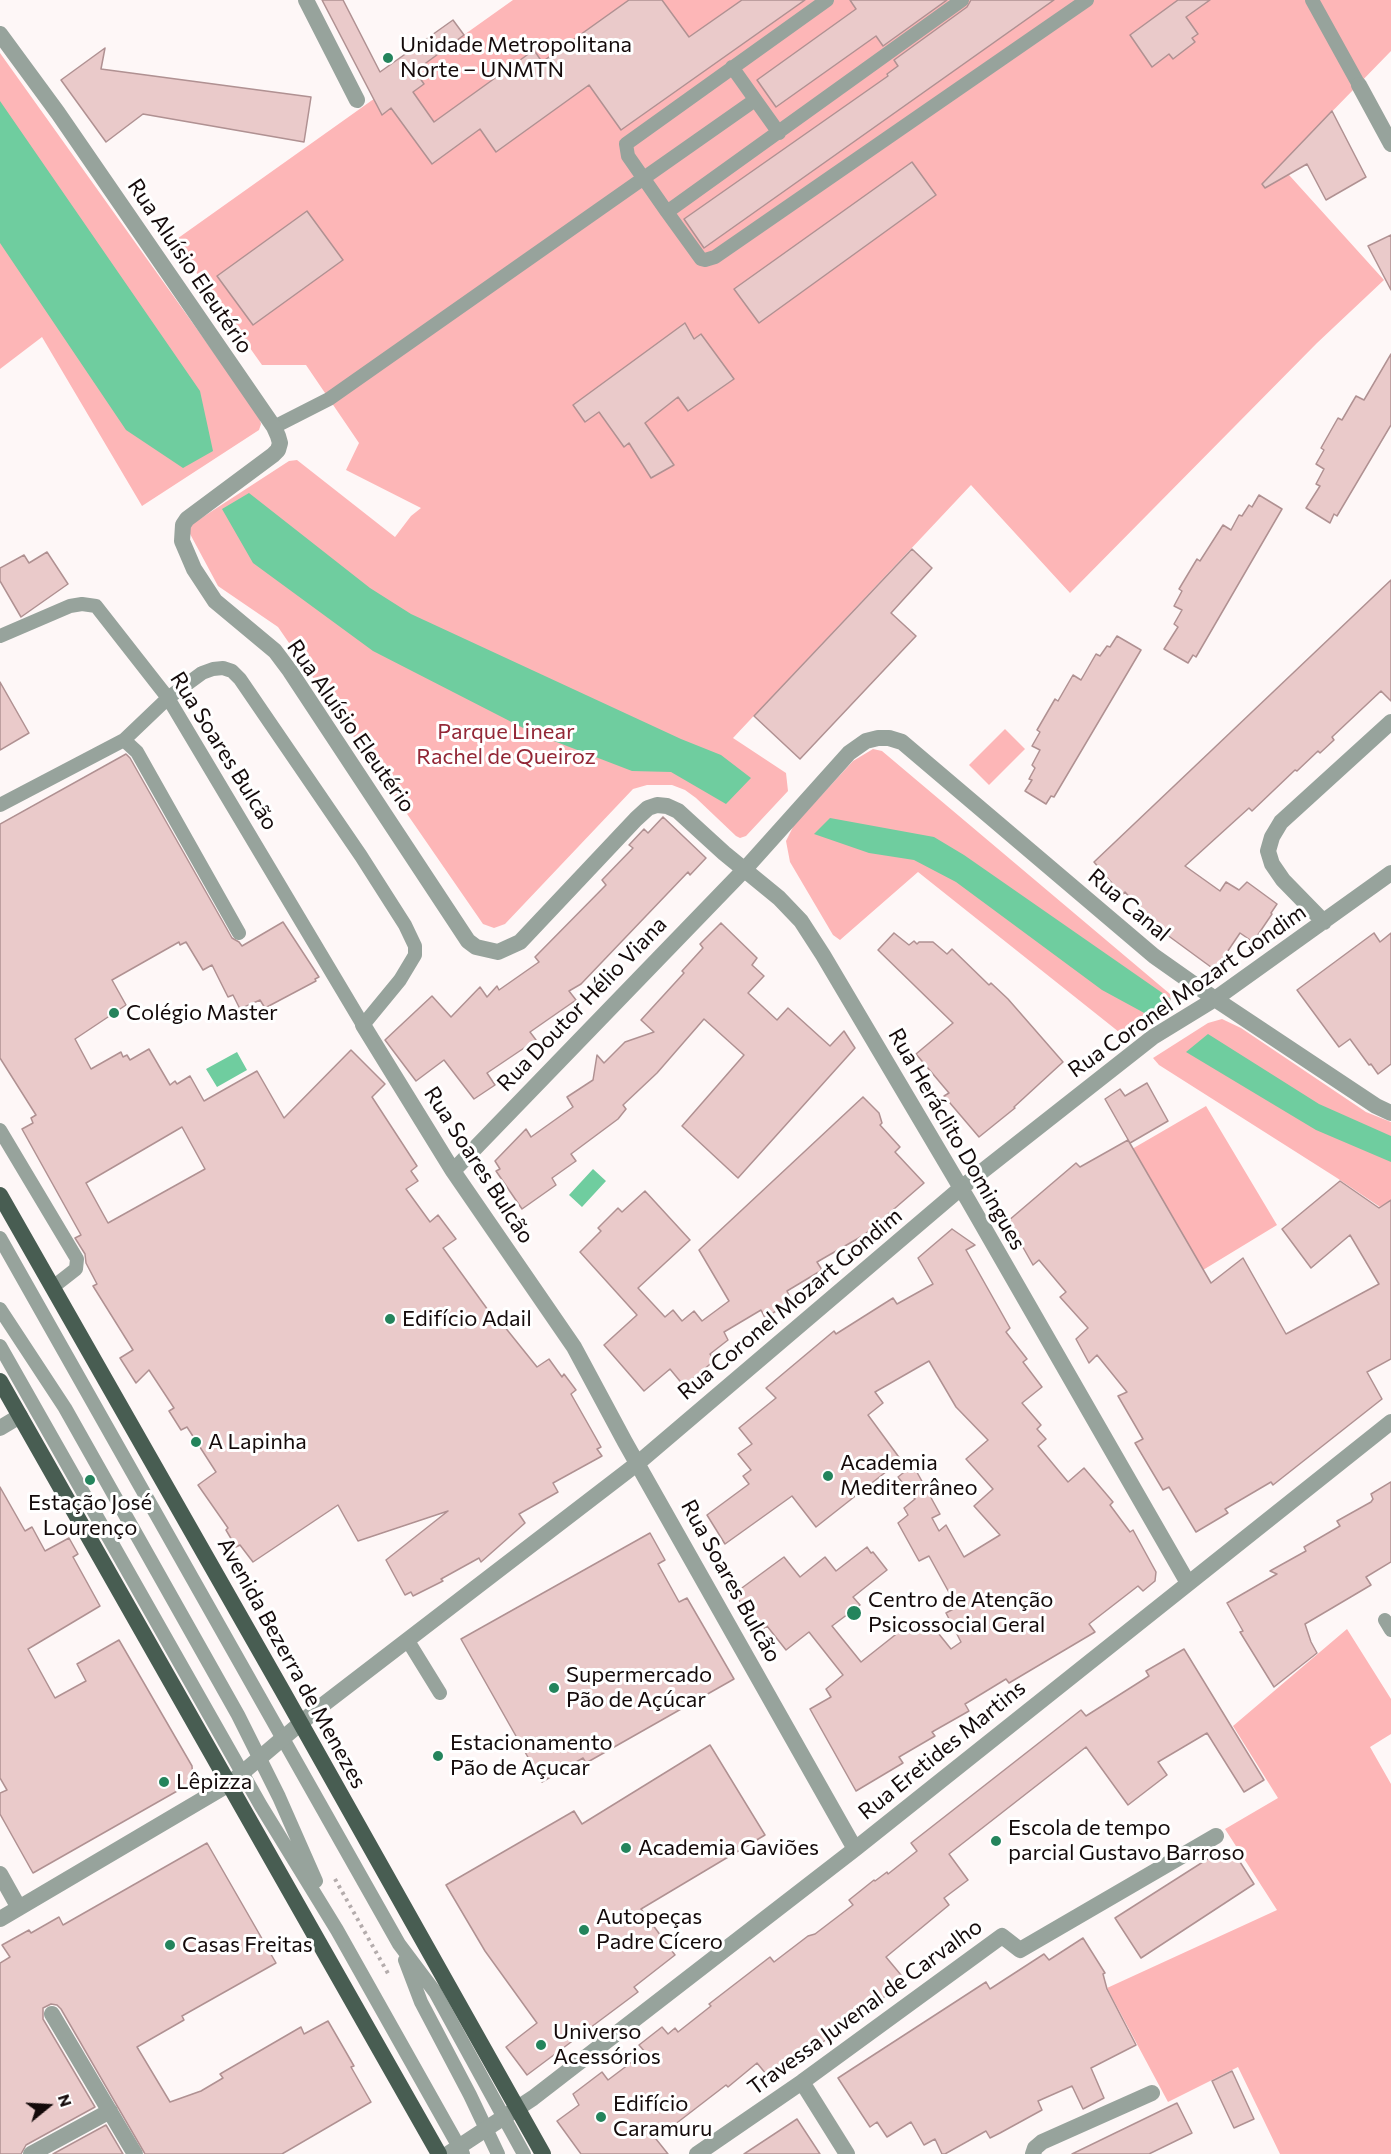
<!DOCTYPE html>
<html>
<head>
<meta charset="utf-8">
<style>
  body { margin:0 }
  #map { position:relative; width:1391px; height:2154px; overflow:hidden; background:#fef7f7; font-family:Commissioner,sans-serif }
  canvas { display:block }
  .north { position:absolute; left:18px; top:2076px; width:60px; height:60px; -webkit-text-stroke:4px #fff; paint-order:stroke; rotate:72deg; font-size:16px; font-weight:700; line-height:24px; text-align:center; color:#140a0a }
  .north::after { content:''; display:block; margin:auto; width:21px; height:27px; background:#140a0a; clip-path:polygon(50% 0,100% 100%,50% 72%,0 100%) }
</style>
</head>
<body>
<div id="map">
<canvas width="1391" height="2154"></canvas>
<div class="north">N</div>
</div>
<script>
const ctx = document.querySelector('canvas').getContext('2d');
ctx.lineJoin = 'round';
function fill(path, color) { ctx.fillStyle = color; ctx.fill(path, 'evenodd'); }
const shape = rows => new Path2D(rows.map(r => 'M' + r).join(''));
function strokePath(path, color, width, dash) { ctx.strokeStyle = color; ctx.lineWidth = width; ctx.lineCap = dash ? 'butt' : 'round'; ctx.setLineDash(dash || []); ctx.stroke(path); }
function label(font, color, halo, rows, align = 'center') {
  ctx.font = font + ' Commissioner,sans-serif'; ctx.lineWidth = 6; ctx.setLineDash([]); ctx.textBaseline = 'middle'; ctx.strokeStyle = halo; ctx.fillStyle = color; for (const [text, x, y, turn = 0] of rows) {
    ctx.save(); ctx.translate(x, y); ctx.rotate((+turn || 0) * Math.PI / 180); ctx.textAlign = isNaN(turn) ? turn : align; if (halo) ctx.strokeText(text, 0, 0); ctx.fillText(text, 0, 0); ctx.restore();
  }
}
fill(shape([
  [513,0,1391,0,1391,51,1280,165,1384,280,1317,343,1070,593,971,485,733,738,786,773,788,791,746,836,740,838,736,836,696,798,685,790,672,785,647,785,633,789,505,924,494,928,483,924,278,627,218,586,189,532,189,526,289,461,297,460,395,537,411,516,421,508,346,470,359,443,306,365,262,365,174,241],
  [0,53,259,416,261,424,259,430,142,506,42,337,0,369],
  [1005,729,1025,749,989,785,969,765],
  [873,749,882,751,1170,994,1171,1002,1124,1036,918,872,840,940,833,935,790,862,786,841,794,825,853,761],
  [1222,1019,1241,1028,1366,1112,1391,1122,1391,1200,1380,1207,1337,1178,1159,1065,1153,1058,1208,1023],
  [1206,1106,1277,1225,1203,1270,1132,1149],
  [1347,1629,1391,1699,1391,1734,1370,1747,1391,1784,1391,2154,1280,2154,1238,2067,1168,2102,1107,1988,1277,1910,1225,1829,1278,1798,1233,1726]
]), '#fdb6b7');
fill(shape([
  [0,101,200,391,213,451,183,468,126,430,0,243],
  [249,493,370,588,411,614,681,739,721,755,751,778,726,804,671,772,632,771,533,733,373,651,253,563,222,509],
  [830,818,934,837,964,855,1171,999,1148,1015,1102,990,956,882,914,860,869,853,814,834],
  [1208,1034,1319,1104,1391,1136,1391,1162,1316,1130,1186,1052],
  [237,1052,247,1070,217,1087,206,1069],
  [593,1169,606,1181,582,1207,569,1195]
]), '#6fcd9f');
const building = shape([
  [322,0,343,0,380,72,453,20,464,35,415,71,424,84,413,92,434,122,534,50,542,62,629,0,662,0,689,37,742,0,805,0,621,130,589,85,496,152,480,129,432,164,391,108,382,115,322,0],
  [850,0,947,0,883,46,876,36,776,107,757,80,856,9,850,0],
  [971,0,1054,0,704,248,684,219,888,76,887,74,898,66,894,60,967,7,971,0],
  [1178,0,1210,0,1186,17,1198,34,1192,38,1195,42,1173,59,1169,54,1152,67,1130,35,1178,0],
  [105,48,101,69,311,97,304,142,143,114,106,142,61,80,105,48],
  [1332,111,1366,177,1326,200,1307,164,1265,188,1262,184,1332,111],
  [912,162,936,195,759,323,734,289,912,162],
  [307,211,343,260,253,325,217,276,307,211],
  [1391,235,1391,290,1368,246,1391,235],
  [685,323,694,339,701,334,734,379,688,411,678,397,645,423,674,465,651,478,629,443,624,447,599,412,585,422,573,405,685,323],
  [1391,354,1391,425,1337,516,1334,514,1330,523,1306,508,1320,486,1316,484,1324,469,1316,464,1324,450,1321,448,1338,418,1342,420,1356,396,1364,400,1391,354],
  [1259,495,1282,509,1196,657,1193,655,1188,663,1164,649,1178,627,1174,624,1182,610,1174,606,1182,591,1179,589,1197,559,1200,561,1223,525,1231,530,1239,515,1242,516,1249,505,1252,507,1259,495],
  [912,549,932,568,891,613,916,636,800,759,754,716,912,549],
  [47,552,68,584,21,617,0,581,0,568,24,555,29,563,47,552],
  [1391,580,1391,701,1381,691,1332,737,1334,740,1320,753,1318,751,1297,771,1295,770,1252,811,1249,808,1185,866,1220,891,1226,882,1239,890,1247,882,1277,904,1271,913,1272,914,1253,942,1240,933,1215,970,1155,926,1125,892,1122,895,1094,862,1391,580],
  [1117,636,1141,650,1054,797,1051,796,1046,804,1025,791,1032,780,1029,779,1035,768,1032,765,1040,750,1032,746,1040,732,1037,730,1055,699,1058,701,1073,675,1081,680,1096,654,1100,656,1107,646,1110,647,1117,636],
  [0,682,29,733,0,750,0,682],
  [126,754,130,758,232,938,239,942,242,946,283,922,319,977,315,979,316,981,265,1008,260,1000,240,1009,233,995,228,997,212,965,203,970,186,942,180,945,179,942,112,980,126,1005,75,1039,91,1069,121,1052,123,1057,127,1055,130,1060,149,1049,170,1085,175,1081,177,1084,190,1076,204,1101,257,1071,284,1118,351,1050,385,1084,372,1097,417,1166,411,1171,418,1181,406,1189,430,1222,438,1215,456,1239,443,1248,501,1328,504,1326,537,1367,549,1359,562,1377,564,1374,576,1390,571,1394,601,1447,597,1449,602,1456,553,1483,558,1492,519,1514,525,1523,481,1562,479,1558,441,1579,443,1581,413,1596,411,1592,405,1595,386,1560,448,1511,358,1541,338,1505,253,1562,240,1545,236,1547,226,1530,228,1528,198,1485,216,1472,187,1427,181,1430,169,1411,174,1408,149,1370,136,1383,120,1358,133,1350,93,1286,97,1284,86,1263,85,1254,75,1238,81,1235,22,1129,33,1123,31,1118,36,1115,0,1058,0,824,126,754],
  [182,1127,205,1169,108,1223,86,1183,182,1127],
  [663,817,706,858,690,875,688,872,581,984,569,991,576,1000,530,1032,536,1040,487,1073,495,1085,474,1099,444,1060,416,1081,385,1040,432,996,451,1017,480,987,487,997,497,986,499,990,539,962,535,957,606,885,602,880,633,848,629,845,644,829,648,833,663,817],
  [721,923,757,958,752,965,764,976,748,993,777,1020,788,1008,830,1046,844,1031,855,1048,738,1178,682,1126,744,1055,704,1019,657,1073,623,1105,626,1109,618,1119,571,1154,576,1161,552,1178,556,1185,522,1209,496,1171,500,1169,495,1161,526,1129,531,1137,573,1107,567,1097,593,1080,597,1055,604,1063,625,1042,654,1032,641,1020,684,973,682,971,703,948,700,944,721,923],
  [894,933,909,945,914,941,917,944,919,942,933,942,947,954,952,949,989,985,991,983,1008,999,1063,1062,1014,1107,1015,1108,979,1137,944,1096,949,1093,916,1054,953,1023,878,950,894,933],
  [1374,933,1380,942,1391,933,1391,1064,1378,1074,1371,1064,1369,1065,1350,1039,1339,1047,1297,990,1374,933],
  [1147,1083,1168,1121,1130,1143,1105,1099,1120,1089,1125,1096,1147,1083],
  [863,1097,879,1113,882,1123,880,1125,900,1147,895,1152,924,1183,864,1235,817,1262,822,1270,787,1291,792,1301,765,1318,761,1310,724,1332,728,1340,710,1354,715,1360,684,1386,670,1369,644,1391,604,1345,637,1315,580,1252,601,1231,598,1228,618,1208,622,1212,645,1191,690,1240,638,1288,665,1317,673,1310,682,1321,694,1311,702,1321,729,1301,699,1250,863,1097],
  [1128,1140,1211,1283,1243,1258,1286,1334,1379,1284,1350,1235,1311,1268,1282,1229,1340,1181,1379,1208,1391,1200,1391,1359,1367,1372,1382,1399,1273,1485,1271,1482,1225,1509,1228,1513,1196,1532,1169,1487,1163,1490,1135,1443,1143,1439,1118,1396,1127,1392,1097,1355,1089,1363,1076,1339,1088,1328,1060,1297,1066,1292,1039,1260,1033,1265,1008,1221,1076,1163,1080,1167,1128,1140],
  [952,1229,975,1245,966,1250,1010,1328,1006,1332,1027,1359,1023,1362,1042,1387,1022,1403,1041,1425,1037,1429,1046,1439,1038,1446,1068,1482,1084,1468,1113,1502,1110,1505,1130,1532,1133,1530,1156,1572,1155,1581,1143,1591,1138,1586,1089,1624,1095,1632,1009,1683,1006,1679,965,1704,969,1711,932,1732,935,1736,899,1757,903,1763,856,1791,810,1709,831,1697,826,1689,843,1675,809,1632,786,1650,767,1626,758,1633,735,1593,784,1557,800,1577,825,1557,836,1571,867,1547,871,1553,873,1552,887,1570,853,1597,860,1605,832,1626,861,1662,914,1620,919,1629,930,1623,951,1649,961,1642,946,1613,957,1607,929,1556,919,1561,898,1523,908,1515,904,1508,915,1499,898,1477,913,1465,940,1514,932,1518,939,1531,946,1525,964,1557,1000,1535,974,1506,993,1489,966,1459,988,1440,956,1407,929,1361,875,1392,883,1403,868,1415,901,1460,816,1527,792,1496,725,1544,707,1515,749,1484,743,1476,751,1470,738,1454,752,1444,739,1428,776,1398,766,1388,834,1331,836,1334,893,1298,897,1304,933,1284,918,1258,952,1229],
  [1391,1482,1391,1562,1366,1577,1371,1585,1305,1624,1311,1642,1317,1653,1274,1687,1240,1632,1243,1631,1227,1603,1277,1574,1270,1571,1306,1551,1304,1547,1340,1526,1337,1521,1371,1502,1373,1499,1371,1494,1391,1482],
  [0,1487,25,1531,32,1527,45,1551,69,1538,78,1554,73,1557,100,1606,28,1649,55,1698,86,1681,77,1664,119,1640,192,1766,193,1782,33,1873,0,1814,0,1793,7,1790,0,1778,0,1487],
  [650,1533,665,1560,658,1564,679,1602,687,1598,734,1679,586,1763,583,1758,542,1782,461,1639,650,1533],
  [1184,1649,1264,1780,1244,1792,1207,1733,1158,1762,1167,1775,1128,1805,1086,1747,949,1854,968,1880,944,1898,949,1905,886,1957,906,1981,771,2080,757,2063,728,2087,726,2085,656,2139,668,2154,581,2154,557,2121,579,2105,573,2094,602,2072,608,2080,645,2052,639,2045,662,2027,668,2034,675,2028,678,2032,711,2006,709,2004,770,1957,774,1962,808,1936,815,1934,853,1905,849,1900,874,1880,875,1881,887,1872,888,1874,917,1851,911,1843,1081,1710,1086,1716,1149,1676,1146,1671,1184,1649],
  [710,1745,765,1835,641,1909,675,1955,634,1987,638,1992,527,2075,506,2047,537,2023,485,1951,446,1885,574,1811,582,1824,710,1745],
  [207,1843,276,1963,182,2016,184,2020,137,2047,170,2102,201,2091,223,2078,220,2074,301,2027,304,2034,328,2021,354,2066,351,2067,371,2102,282,2154,145,2154,61,2009,57,2005,51,2004,43,2008,43,2019,95,2107,26,2145,21,2154,0,2154,0,1963,10,1957,2,1945,29,1930,31,1933,59,1917,63,1925,207,1843],
  [1233,1851,1254,1884,1141,1958,1115,1918,1217,1853,1221,1859,1233,1851],
  [1083,1938,1105,1973,1103,1974,1107,1989,1136,2045,1091,2068,1104,2098,1083,2109,1072,2086,1038,2101,1042,2110,1000,2133,990,2138,986,2131,945,2154,942,2154,935,2139,924,2145,911,2122,887,2137,877,2122,870,2127,838,2078,986,1982,990,1989,1044,1954,1049,1960,1083,1938],
  [1232,2071,1254,2119,1234,2128,1212,2081,1232,2071],
  [1177,2103,1192,2133,1149,2154,1072,2154,1177,2103],
  [797,2119,820,2154,744,2154,797,2119],
  [106,2125,123,2154,53,2154,106,2125]
]);
fill(building, '#eacaca');
strokePath(building, '#b09192', 1.5);
strokePath(shape([
  [335,1879,390,1977]
]), '#b4acac', 4, [3, 4.5]);
strokePath(shape([
  [827,0,626,144,628,156,667,212,962,0],
  [1312,0,1359,85],
  [732,67,779,133],
  [667,212,701,259,705,260,715,257,1087,0],
  [274,427,329,399,755,100],
  [0,636,70,606,82,604,96,606,168,698,363,1025,400,980,415,955,415,946,405,925,361,856,240,679,232,671,223,668,213,669,202,673,168,698,124,740],
  [0,805,124,740,137,752,239,933],
  [0,1130,77,1259,76,1269,53,1287],
  [0,1238,399,1944,435,1992,524,2154],
  [0,1309,65,1408,238,1715,279,1797,316,1881],
  [0,1346,261,1806,337,1930,463,2154],
  [1385,1620,1391,1630],
  [408,1641,440,1693],
  [405,1960,421,2002,470,2095,498,2154]
]), '#97a39c', 14);
strokePath(shape([
  [306,0,357,100],
  [0,34,58,113,274,427,278,436,280,443,278,450,273,455,187,519,183,525,182,541,194,569,215,601,275,651,290,671,468,941,476,947,498,952,520,942,636,819,648,808,657,805,667,806,678,811,724,853,779,898,801,921,823,955,968,1200,1188,1583],
  [1359,85,1391,144],
  [1324,922,1283,880,1272,864,1268,851,1272,837,1281,822,1391,722],
  [363,1025,453,1171,574,1347,625,1442,855,1849],
  [453,1171,745,869,849,753,866,741,878,738,889,738,902,742,1154,956,1215,999,1376,1106,1391,1113],
  [0,1428,20,1416],
  [0,1874,19,1908],
  [0,1919,229,1784,315,1711,638,1463,961,1188,1153,1037,1215,999,1391,873],
  [52,2014,135,2154],
  [802,2082,847,2154],
  [31,2154,110,2111],
  [448,2154,533,2098,855,1849,1391,1422],
  [697,2154,802,2082,1002,1936,1020,1950,1216,1836],
  [1033,2154,1035,2148,1042,2142,1152,2093]
]), '#97a39c', 16);
strokePath(shape([
  [0,1195,282,1690,543,2154],
  [0,1381,439,2154]
]), '#485d52', 16);
for (const [x, y, r, color] of [
  [388,58,6,"#24845c"],
  [114,1013,6,"#24845c"],
  [390,1319,6,"#24845c"],
  [196,1442,6,"#24845c"],
  [828,1476,6,"#24845c"],
  [90,1480,6,"#24845c"],
  [854,1613,8,"#24845c"],
  [554,1688,6,"#24845c"],
  [438,1756,6,"#24845c"],
  [164,1782,6,"#24845c"],
  [996,1841,6,"#24845c"],
  [626,1848,6,"#24845c"],
  [584,1930,6,"#24845c"],
  [170,1945,6,"#24845c"],
  [541,2045,6,"#24845c"],
  [601,2117,6,"#24845c"]
]) { const dot = new Path2D(); dot.arc(x, y, r, 0, 2 * Math.PI); ctx.fillStyle = color; ctx.fill(dot); strokePath(dot, '#fff', 2); }
label('22px', '#140a0a', '#fff', [
  ["Unidade Metropolitana",400,45],
  ["Norte – UNMTN",400,70],
  ["Colégio Master",126,1013],
  ["Edifício Adail",402,1319],
  ["A Lapinha",208,1442],
  ["Academia",840,1463],
  ["Mediterrâneo",840,1488],
  ["Estação José",90,1503,"center"],
  ["Lourenço",90,1528,"center"],
  ["Centro de Atenção",868,1600],
  ["Psicossocial Geral",868,1625],
  ["Supermercado",566,1675],
  ["Pão de Açúcar",566,1700],
  ["Estacionamento",450,1743],
  ["Pão de Açucar",450,1768],
  ["Lêpizza",176,1782],
  ["Escola de tempo",1008,1828],
  ["parcial Gustavo Barroso",1008,1853],
  ["Academia Gaviões",638,1848],
  ["Autopeças",596,1917],
  ["Padre Cícero",596,1942],
  ["Casas Freitas",182,1945],
  ["Universo",553,2032],
  ["Acessórios",553,2057],
  ["Edifício",613,2104],
  ["Caramuru",613,2129]
], 'left');
label('22px', '#140a0a', '#fff', [
  ["Rua Aluísio Eleutério",190,266,56],
  ["Rua Aluísio Eleutério",351,726,55],
  ["Rua Soares Bulcão",224,751,58],
  ["Rua Canal",1129,905,40],
  ["Rua Coronel Mozart Gondim",1187,991,-35],
  ["Rua Doutor Hélio Viana",582,1004,-46],
  ["Rua Heráclito Domingues",957,1139,60],
  ["Rua Soares Bulcão",479,1165,57],
  ["Rua Coronel Mozart Gondim",790,1304,-40],
  ["Rua Soares Bulcão",731,1581,61],
  ["Avenida Bezerra de Menezes",292,1663,61],
  ["Rua Eretides Martins",942,1750,-39],
  ["Travessa Juvenal de Carvalho",865,2007,-36]
]);
label('22px', '#932736', '#fff', [
  ["Parque Linear",506,732],
  ["Rachel de Queiroz",506,757]
]);
</script>
</body>
</html>
